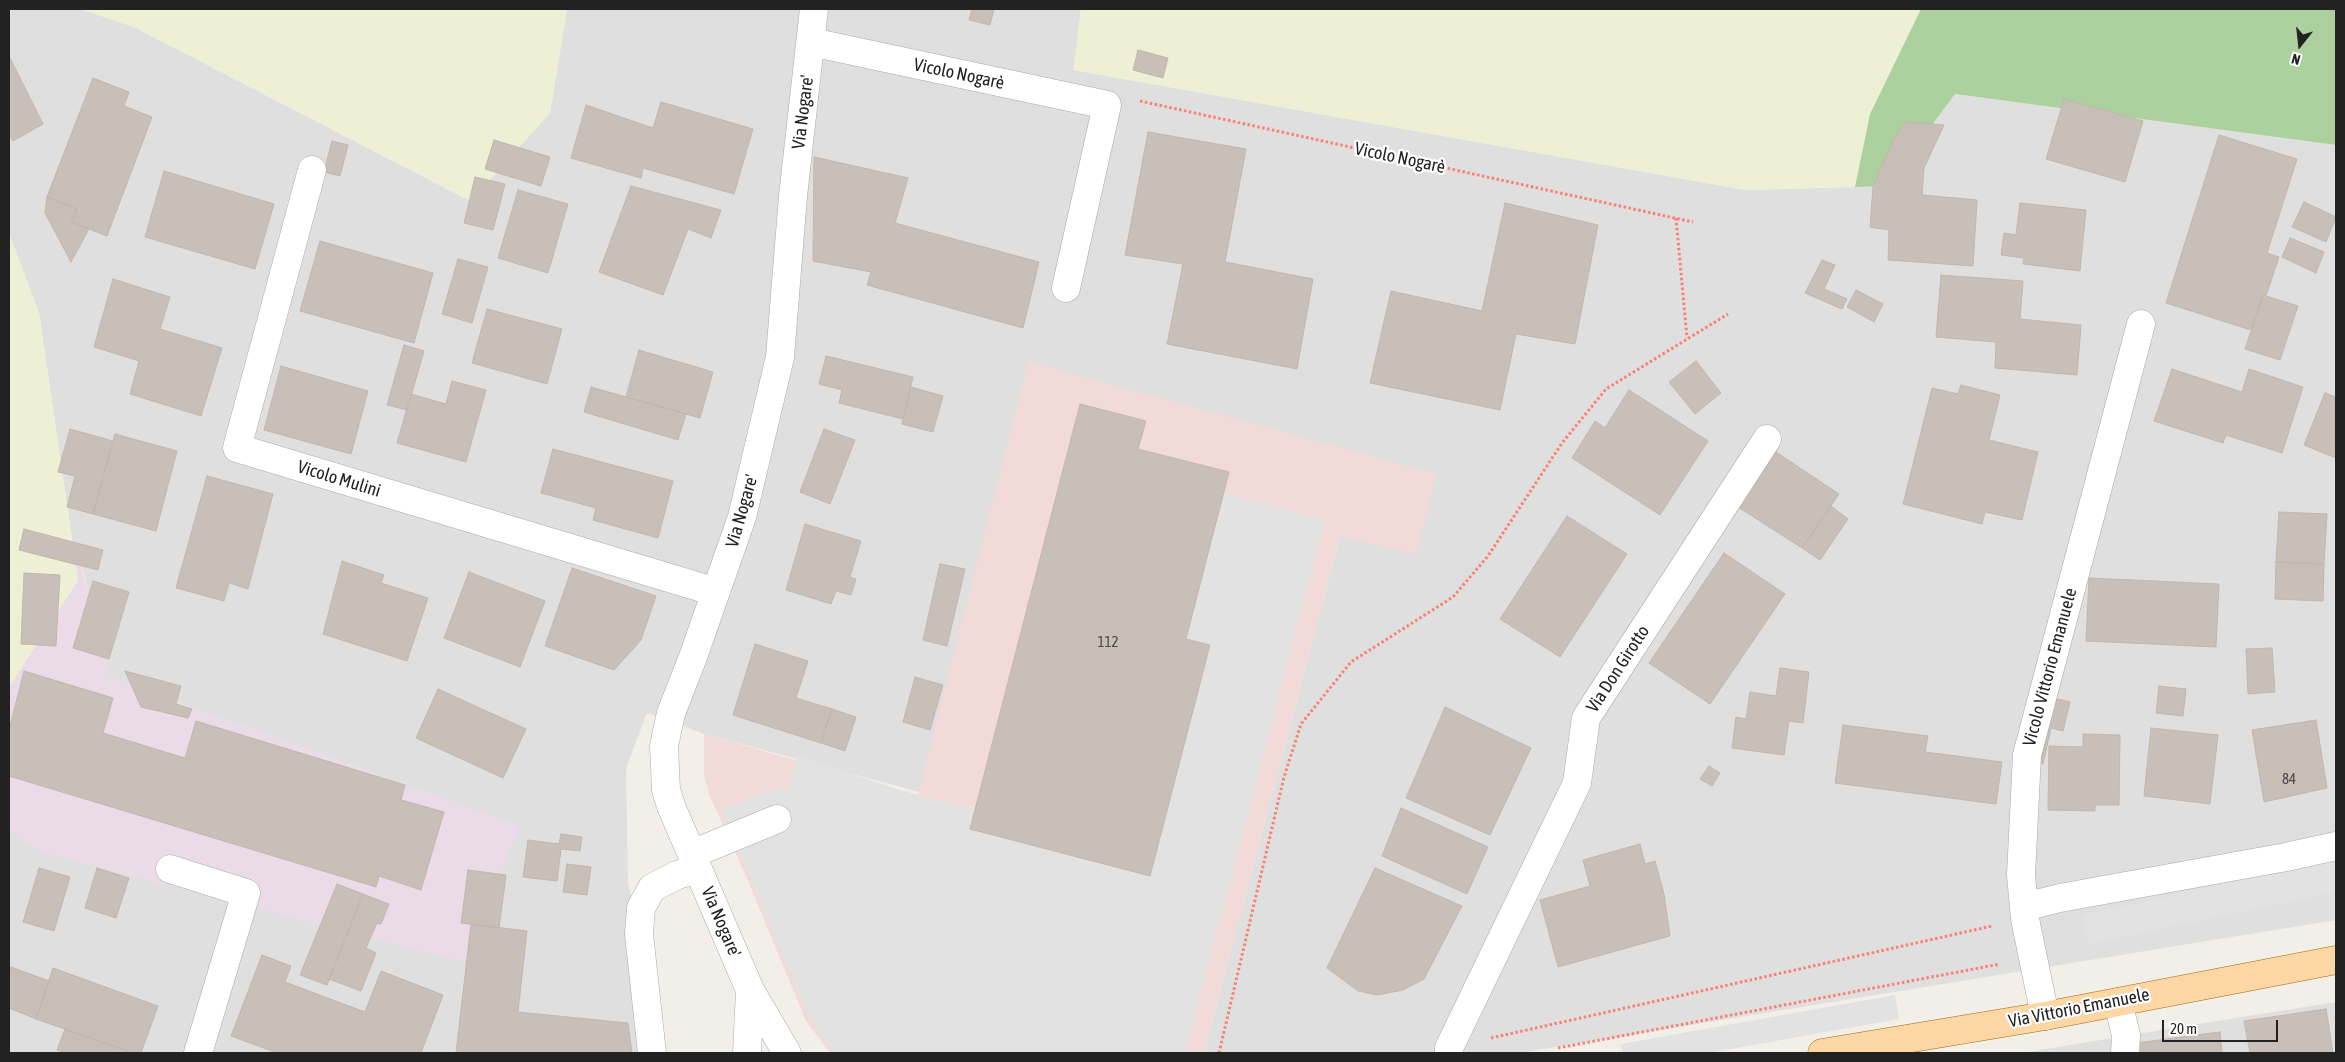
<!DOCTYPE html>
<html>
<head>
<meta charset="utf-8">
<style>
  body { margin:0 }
  #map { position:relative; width:2345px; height:1062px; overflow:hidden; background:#f2efe9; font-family:"Asap Condensed",sans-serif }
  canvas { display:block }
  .frame { position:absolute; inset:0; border:10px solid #222; pointer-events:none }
  .north { position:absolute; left:2275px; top:20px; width:50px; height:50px; -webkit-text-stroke:4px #fff; paint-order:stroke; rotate:196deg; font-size:14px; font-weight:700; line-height:20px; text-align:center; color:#222 }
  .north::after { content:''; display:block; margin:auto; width:18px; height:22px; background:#222; clip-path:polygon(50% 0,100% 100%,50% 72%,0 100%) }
  .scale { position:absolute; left:2162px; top:1020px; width:116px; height:22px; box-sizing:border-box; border:2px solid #222; border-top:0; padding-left:6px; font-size:15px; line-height:18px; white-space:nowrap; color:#222; -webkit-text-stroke:4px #fff; paint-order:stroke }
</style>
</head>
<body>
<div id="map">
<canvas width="2345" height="1062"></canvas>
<div class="frame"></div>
<div class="north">N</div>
<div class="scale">20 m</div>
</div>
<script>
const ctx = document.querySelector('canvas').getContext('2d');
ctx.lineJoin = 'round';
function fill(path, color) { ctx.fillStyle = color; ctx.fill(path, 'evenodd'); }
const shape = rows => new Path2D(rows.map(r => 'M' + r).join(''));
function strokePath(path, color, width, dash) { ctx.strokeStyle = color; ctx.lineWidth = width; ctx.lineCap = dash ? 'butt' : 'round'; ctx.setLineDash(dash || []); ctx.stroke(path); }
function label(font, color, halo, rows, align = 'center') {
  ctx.font = font + ' "Asap Condensed",sans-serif'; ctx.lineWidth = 4.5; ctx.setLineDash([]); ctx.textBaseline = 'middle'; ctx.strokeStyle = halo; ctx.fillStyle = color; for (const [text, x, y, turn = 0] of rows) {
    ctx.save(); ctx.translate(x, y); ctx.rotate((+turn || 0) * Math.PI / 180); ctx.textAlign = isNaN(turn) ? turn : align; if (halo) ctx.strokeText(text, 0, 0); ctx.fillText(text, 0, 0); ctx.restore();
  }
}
fill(shape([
  [9,9,80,9,134,27,470,201,550,113,567,9,1081,9,1074,70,1746,190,1887,186,1955,94,2336,145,2336,920,1519,1053,1204,1053,1340,536,1436,474,919,792,704,734,647,713,626,768,628,881,660,1053,9,1053,9,830,44,853,519,827,108,677,80,559,75,559,39,313,9,233],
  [2336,1002,2336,1053,2022,1053,2198,1024]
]), '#e0dfdf');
fill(shape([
  [1028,362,1436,474,1416,554,1340,536,1204,1053,830,1053,806,1021,746,876,709,794,704,776,704,734,918,795]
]), '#f2dad9');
fill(shape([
  [79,558,108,677,519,827,464,962,44,853,9,830,9,687,78,580,75,559]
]), '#ebdbe8');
fill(shape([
  [80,9,567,9,550,113,471,201,134,27],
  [1081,9,1921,9,1870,114,1855,187,1746,190,1073,70],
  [9,233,39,313,78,580,9,687]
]), '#eef0d5');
fill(shape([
  [1921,9,2336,9,2336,145,1955,94,1887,186,1855,187,1870,114]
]), '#add19e');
fill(shape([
  [1224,493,1325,519,1185,1053,836,1053,825,1043,808,1015,721,808,778,788,789,789,797,756,918,796,976,808,970,829,1150,876,1210,646,1186,639],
  [2336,860,2336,892,2090,944,2082,915],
  [1895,995,1899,1019,1708,1053,1623,1053,1621,1044]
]), '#e2e2e2');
const building = shape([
  [972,9,994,9,990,25,969,20,972,9],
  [1138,50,1168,58,1163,78,1133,70,1138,50],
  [9,56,43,124,13,141,9,134,9,56],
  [93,78,129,92,124,106,152,117,107,236,71,222,77,209,47,197,93,78],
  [2064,99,2143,121,2125,182,2046,159,2064,99],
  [661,102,753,129,734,194,643,168,641,178,571,158,586,105,653,128,661,102],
  [1906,122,1944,125,1924,168,1922,195,1977,200,1973,266,1888,260,1889,230,1870,227,1873,187,1894,138,1906,122],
  [1148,132,1246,149,1225,262,1313,279,1297,369,1167,344,1183,264,1125,255,1148,132],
  [2219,135,2297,159,2267,253,2279,257,2266,296,2263,295,2251,330,2166,303,2219,135],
  [494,140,550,157,541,186,485,169,494,140],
  [332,141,348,145,340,176,324,172,332,141],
  [814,157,908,178,895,223,1039,262,1023,328,867,285,871,272,813,261,814,157],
  [164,171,274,204,255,269,145,237,164,171],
  [475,177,505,184,493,230,464,223,475,177],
  [631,186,721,210,711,238,688,229,663,295,599,272,631,186],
  [518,190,568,204,548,273,498,258,518,190],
  [47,197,77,209,71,222,89,229,71,262,45,213,47,197],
  [2304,202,2336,217,2326,242,2292,227,2304,202],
  [1505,203,1598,225,1575,344,1516,334,1500,410,1370,383,1391,291,1482,311,1505,203],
  [2020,203,2086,210,2080,271,2023,264,2024,258,2001,255,2004,233,2016,235,2020,203],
  [2290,238,2324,252,2316,273,2282,257,2290,238],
  [320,241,433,273,414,343,300,311,320,241],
  [458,259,488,267,472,323,442,314,458,259],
  [1822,260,1835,265,1824,289,1847,299,1842,309,1805,293,1822,260],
  [1941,275,2023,281,2020,319,2081,325,2077,375,1995,368,1996,342,1936,337,1941,275],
  [113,279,170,297,160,329,222,348,201,416,130,394,139,361,94,347,113,279],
  [1856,290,1883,304,1874,322,1847,307,1856,290],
  [2263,295,2298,306,2280,360,2245,349,2263,295],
  [487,309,562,329,547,384,472,363,487,309],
  [404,345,424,351,407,410,387,405,404,345],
  [639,350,713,372,700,418,626,397,639,350],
  [826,356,913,377,903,419,839,403,842,390,819,384,826,356],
  [1696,361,1721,393,1695,414,1669,382,1696,361],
  [281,366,368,391,351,454,264,430,281,366],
  [2172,369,2242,392,2249,369,2303,387,2282,453,2226,435,2223,443,2154,421,2172,369],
  [452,381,486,390,466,462,397,443,411,394,446,404,452,381],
  [1961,385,2000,395,1989,440,2038,452,2022,520,1985,512,1982,524,1903,504,1932,388,1958,394,1961,385],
  [591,387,686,414,678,440,584,412,591,387],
  [911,387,943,396,933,432,902,424,911,387],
  [1629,390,1708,441,1660,515,1572,458,1595,421,1605,428,1629,390],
  [2325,393,2336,397,2336,458,2304,445,2325,393],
  [1080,404,1146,421,1138,449,1229,472,1186,639,1210,645,1150,876,970,829,1080,404],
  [70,429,113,441,93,514,67,507,75,476,58,472,70,429],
  [824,429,855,440,830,504,800,492,824,429],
  [115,434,177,451,156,531,93,514,115,434],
  [553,449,673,481,658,538,593,520,596,508,541,493,553,449],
  [1776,452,1839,494,1802,548,1738,507,1776,452],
  [207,476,273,494,248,589,229,583,224,601,176,588,207,476],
  [1831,506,1848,519,1820,560,1802,548,1831,506],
  [2279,512,2327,514,2324,564,2276,562,2279,512],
  [1567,516,1627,554,1560,657,1500,619,1567,516],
  [805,524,861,541,850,577,856,579,851,595,836,591,831,604,786,590,805,524],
  [24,529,103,550,98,570,19,550,24,529],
  [1724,553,1785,594,1710,704,1649,663,1724,553],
  [342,561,384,575,381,583,428,598,407,661,323,634,342,561],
  [2276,562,2324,564,2323,601,2275,599,2276,562],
  [940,564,965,569,947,646,923,640,940,564],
  [572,568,656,596,641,640,614,670,545,646,572,568],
  [469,572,545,601,520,667,444,638,469,572],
  [24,573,60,575,56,646,21,644,24,573],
  [2089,578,2219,584,2216,647,2086,641,2089,578],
  [93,581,129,592,109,659,73,648,93,581],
  [755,644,808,661,796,698,832,709,821,743,733,715,755,644],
  [2272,648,2275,692,2248,694,2246,649,2272,648],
  [1780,668,1809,672,1803,723,1789,721,1784,755,1732,748,1736,717,1746,719,1750,692,1776,696,1780,668],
  [24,671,113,698,103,733,185,758,196,721,405,785,401,800,444,812,421,890,379,876,376,887,9,776,9,730,24,671],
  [125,671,181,686,176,704,192,709,188,718,141,707,125,671],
  [915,677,943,685,930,730,903,722,915,677],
  [2159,686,2186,689,2183,716,2156,713,2159,686],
  [438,689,526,729,503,778,416,738,438,689],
  [2037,694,2070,702,2063,731,2051,728,2043,764,2022,759,2037,694],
  [1445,707,1531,748,1490,835,1406,798,1445,707],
  [832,709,856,717,845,751,821,743,832,709],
  [2316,720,2327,788,2264,802,2252,730,2316,720],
  [1843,725,1928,736,1925,752,2002,762,1996,804,1835,783,1843,725],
  [2151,728,2218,735,2210,804,2144,796,2151,728],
  [2083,734,2120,735,2119,805,2095,805,2095,811,2048,810,2049,746,2083,747,2083,734],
  [1709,766,1720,773,1712,786,1700,779,1709,766],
  [1401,808,1488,847,1467,894,1382,856,1401,808],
  [561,834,582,837,580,851,561,849,557,881,523,877,528,840,559,844,561,834],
  [1640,844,1645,864,1655,861,1664,894,1670,936,1558,967,1540,900,1590,886,1583,860,1640,844],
  [567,864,591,867,587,895,563,892,567,864],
  [39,868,70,877,54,931,23,922,39,868],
  [97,868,129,878,116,918,85,908,97,868],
  [1375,868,1462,906,1424,979,1403,990,1377,995,1358,991,1327,968,1375,868],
  [468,870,506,875,499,928,461,923,468,870],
  [337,884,363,894,327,985,300,975,337,884],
  [363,894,389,904,381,924,377,923,366,948,376,953,361,991,329,979,363,894],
  [471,924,527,931,518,1012,628,1023,632,1053,456,1053,471,924],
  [262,955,291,966,285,982,365,1012,381,971,443,995,421,1053,367,1053,361,1051,360,1053,277,1053,231,1036,262,955],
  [11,967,49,981,36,1019,9,1008,9,973,11,967],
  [53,968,158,1006,141,1053,133,1053,36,1019,53,968],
  [2326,1009,2333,1053,2250,1053,2244,1021,2326,1009],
  [65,1029,133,1053,66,1053,57,1050,65,1029],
  [2220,1032,2222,1053,2137,1053,2136,1043,2220,1032]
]);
fill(building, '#c7bfb8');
strokePath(building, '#c4b6ab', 1);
const minor = shape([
  [811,42,1107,105,1066,288],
  [312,170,237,448,716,592],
  [692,854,777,819],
  [170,869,246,893,198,1053],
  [2024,907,2060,898,2286,857,2336,846],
  [2118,1002,2126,1035,2125,1053],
  [2045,1016,2025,919,2021,875,2027,755,2141,324],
  [652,1053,639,934,641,908,652,888,677,875,698,869],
  [747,1053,750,990],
  [787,1053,750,990,671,806,666,790,664,746,671,713,693,657,742,517,780,357,793,196,814,9],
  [1449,1053,1449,1048,1577,783,1586,718,1767,439]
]);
const major = shape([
  [1822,1053,2045,1016,2336,960]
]);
strokePath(minor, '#a9a9a9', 29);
strokePath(major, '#a06b00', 29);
strokePath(shape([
  [1140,101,1693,222],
  [1676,218,1687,338],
  [1491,1038,1992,926],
  [1558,1048,2000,964],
  [1219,1053,1284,777,1301,724,1351,662,1453,597,1488,556,1562,443,1606,389,1728,314]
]), '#fa8072', 3, [2.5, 2.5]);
strokePath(minor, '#fff', 28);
strokePath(major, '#fcd6a4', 28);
label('15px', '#4b4948', null, [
  ["112",1108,642],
  ["84",2289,779]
]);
label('18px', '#222', '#fff', [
  ["Vicolo Nogarè",959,74,12],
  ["Via Nogare'",803,112,-83],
  ["Vicolo Nogarè",1400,158,12],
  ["Vicolo Mulini",339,479,17],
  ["Via Nogare'",742,511,-74],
  ["Vicolo Vittorio Emanuele",2050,667,-75],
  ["Via Don Girotto",1618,669,-57],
  ["Via Nogare'",721,922,67],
  ["Via Vittorio Emanuele",2079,1008,-11]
]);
</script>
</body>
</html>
